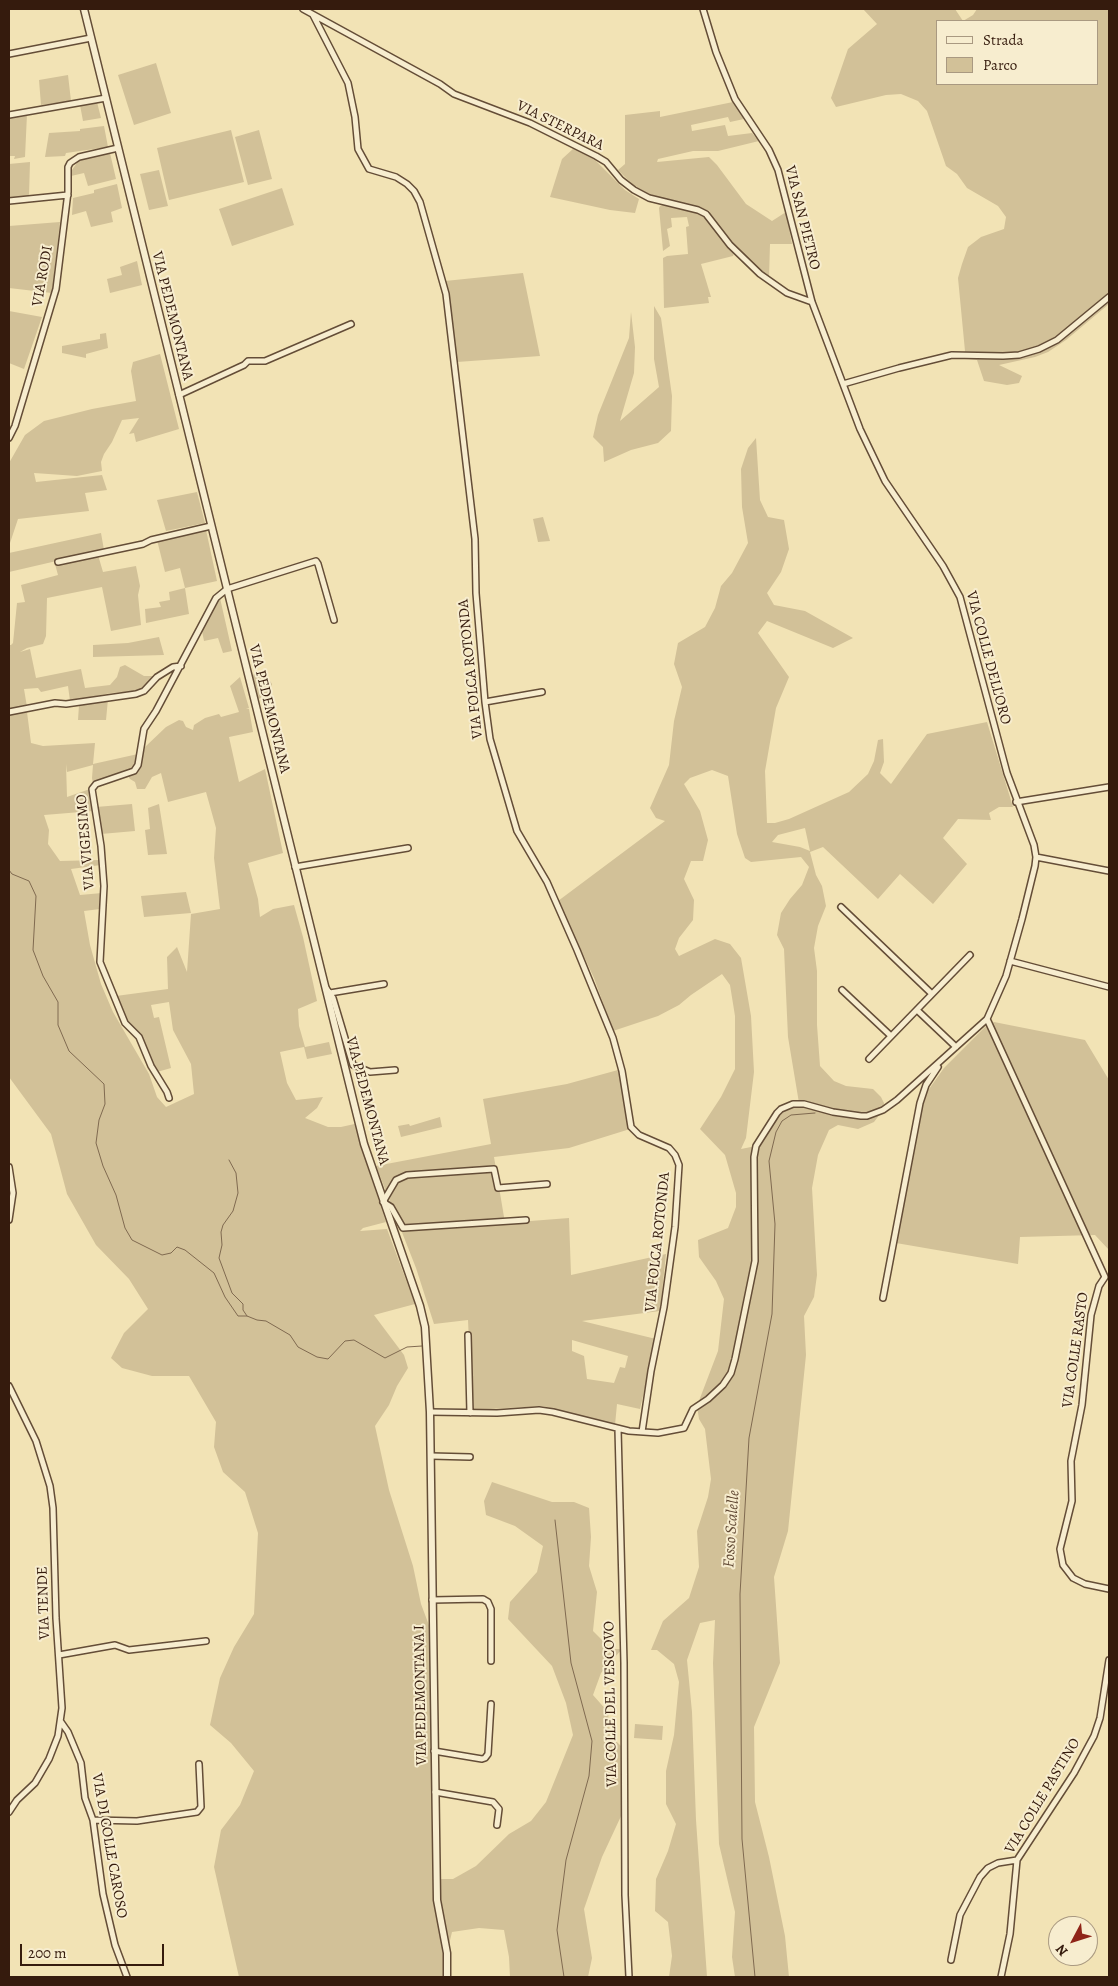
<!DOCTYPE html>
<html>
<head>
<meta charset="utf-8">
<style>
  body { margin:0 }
  #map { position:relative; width:1118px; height:1986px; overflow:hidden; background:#f2e3b5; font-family:Alegreya,serif }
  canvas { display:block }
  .frame { position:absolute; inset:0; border:10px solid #351b0d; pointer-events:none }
  .legend { position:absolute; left:936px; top:20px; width:162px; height:65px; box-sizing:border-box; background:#f7edcf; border:1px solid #a99981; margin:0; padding:6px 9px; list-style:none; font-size:15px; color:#351b0d }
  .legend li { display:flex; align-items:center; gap:10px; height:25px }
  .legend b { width:25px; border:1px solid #a99981 }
  .north { position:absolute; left:1048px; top:1916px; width:50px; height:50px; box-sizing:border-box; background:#f7edcf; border:1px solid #a99981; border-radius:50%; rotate:230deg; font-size:14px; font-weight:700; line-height:20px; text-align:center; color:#351b0d }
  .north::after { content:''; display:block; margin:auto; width:18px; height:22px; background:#8f2418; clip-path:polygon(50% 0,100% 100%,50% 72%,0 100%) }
  .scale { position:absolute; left:20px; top:1944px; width:144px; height:22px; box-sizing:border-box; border:2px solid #351b0d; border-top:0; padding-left:6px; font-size:15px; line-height:18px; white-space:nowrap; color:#351b0d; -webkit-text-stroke:4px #f7edcf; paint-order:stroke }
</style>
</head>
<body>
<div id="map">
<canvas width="1118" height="1986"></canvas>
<div class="frame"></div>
<ul class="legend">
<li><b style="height:6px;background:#f7edcf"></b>Strada</li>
<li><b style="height:14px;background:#d2c198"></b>Parco</li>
</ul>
<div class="north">N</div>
<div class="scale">200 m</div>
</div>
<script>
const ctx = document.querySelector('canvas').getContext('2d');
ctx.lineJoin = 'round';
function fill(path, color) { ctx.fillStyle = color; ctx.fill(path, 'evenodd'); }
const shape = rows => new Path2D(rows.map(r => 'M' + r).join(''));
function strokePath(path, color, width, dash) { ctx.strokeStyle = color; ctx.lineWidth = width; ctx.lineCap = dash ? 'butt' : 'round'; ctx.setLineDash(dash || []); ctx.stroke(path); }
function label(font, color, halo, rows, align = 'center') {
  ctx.font = font + ' Alegreya,serif'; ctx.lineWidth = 4; ctx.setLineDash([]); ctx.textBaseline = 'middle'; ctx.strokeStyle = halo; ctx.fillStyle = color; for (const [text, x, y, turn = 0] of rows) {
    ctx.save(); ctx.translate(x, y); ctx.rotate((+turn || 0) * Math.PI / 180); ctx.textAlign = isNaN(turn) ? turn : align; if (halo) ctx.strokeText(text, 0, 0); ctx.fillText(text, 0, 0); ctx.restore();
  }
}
fill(shape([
  [863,9,955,9,963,21,937,21,937,84,1097,84,1097,21,963,21,973,15,977,9,1109,9,1109,304,1066,340,1048,352,1035,357,999,365,1022,376,1019,383,1007,385,984,381,977,360,960,358,965,351,958,278,962,264,968,247,981,237,1004,229,1006,217,998,206,967,188,957,174,946,166,927,111,918,101,901,94,886,95,836,107,831,98,848,49,877,24],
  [156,63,171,113,134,125,118,75],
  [68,75,71,101,41,105,39,80],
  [97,102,101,118,83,121,80,105],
  [733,102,744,119,730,122,728,117,691,125,692,131,725,125,728,136,752,133,759,141,718,151,693,151,658,159,657,162,709,157,717,165,746,204,772,221,786,212,792,244,770,244,769,278,750,262,726,237,709,215,710,211,649,194,632,184,618,170,625,164,625,115,660,111,660,117],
  [27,114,25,157,14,159,15,156,9,156,9,117],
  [104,126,108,147,66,153,65,156,45,157,49,133,80,131,80,129],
  [231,130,244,182,169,200,157,148],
  [259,130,272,179,248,185,235,137],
  [574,148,594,159,625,190,639,199,635,213,610,210,550,197,562,159],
  [110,153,116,179,88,186,84,173,71,176,72,170,79,160,84,158],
  [30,162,29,196,9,198,9,164],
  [159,170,168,206,149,210,140,174],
  [117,184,122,208,111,212,113,222,91,227,86,211,72,215,73,198,94,193,94,190],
  [282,188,294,225,232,246,219,209],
  [664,205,697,213,703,216,707,219,734,253,733,256,701,264,711,297,708,297,709,303,664,308,663,258,667,256,688,254,686,227,689,226,687,217,671,218,672,227,667,229,670,246,663,251,659,208,660,206],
  [60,222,52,293,9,288,9,226],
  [137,261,142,285,110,293,107,279,122,275,120,267],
  [523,273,540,356,457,362,445,281],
  [654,306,661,318,672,396,671,431,658,443,631,450,604,462,603,447,593,437,598,415,629,338,631,312,635,347,634,373,620,421,659,387,654,359],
  [9,311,42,317,24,369,9,363],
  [106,333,108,348,86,354,86,358,62,353,62,346,100,339,100,334],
  [160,354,179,429,136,442,134,433,129,434,139,418,122,420,112,442,104,454,101,462,102,471,77,476,34,473,36,482,102,475,107,490,85,493,89,511,18,519,9,546,9,463,25,435,44,421,92,409,136,401,131,371,133,362],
  [756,438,760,500,768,517,784,520,789,549,781,572,767,593,774,605,805,611,853,638,833,648,767,621,758,633,789,677,776,708,765,771,767,823,775,823,789,819,849,792,868,774,874,761,878,740,883,739,884,762,880,773,891,784,927,734,987,722,1013,807,999,807,989,813,991,820,958,819,943,838,967,864,933,904,900,874,878,899,823,847,810,852,816,875,822,886,826,906,818,926,814,948,817,971,817,1025,820,1066,834,1081,846,1086,873,1089,881,1097,884,1103,883,1110,874,1122,858,1129,838,1125,829,1130,818,1155,812,1188,817,1275,814,1297,804,1316,806,1355,788,1531,774,1577,780,1663,754,1727,755,1802,769,1857,785,1936,789,1977,735,1977,732,1957,735,1912,719,1844,713,1663,715,1620,700,1623,687,1660,692,1712,696,1820,707,1977,669,1977,672,1956,668,1922,655,1911,656,1879,668,1851,676,1824,666,1804,666,1771,674,1735,679,1682,674,1664,657,1650,651,1650,663,1621,689,1598,699,1567,697,1531,708,1497,711,1479,705,1429,699,1419,697,1406,718,1351,724,1299,716,1281,699,1257,698,1240,728,1228,736,1207,736,1193,725,1155,700,1129,721,1097,735,1069,735,1016,730,985,722,974,691,995,679,1005,658,1016,613,1031,594,978,558,901,665,821,656,818,650,808,669,765,674,721,682,687,674,664,678,643,705,627,715,608,721,586,732,573,748,543,742,507,741,469,748,448],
  [712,770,728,776,737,834,745,858,751,862,801,857,809,867,802,885,790,899,781,913,777,935,784,949,788,1037,799,1103,777,1113,756,1146,741,1149,746,1138,754,1072,751,1016,741,958,730,944,715,939,679,956,675,949,679,938,693,920,694,900,684,879,691,861,703,861,708,840,700,811,684,784,690,778],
  [805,828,810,851,800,847,772,842,778,835],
  [197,492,205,523,166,531,157,500],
  [543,517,550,541,538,542,533,519],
  [206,530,217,581,185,588,189,614,146,623,145,609,161,607,159,602,170,600,169,592,185,588,180,568,165,572,157,540],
  [101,533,104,550,9,572,9,553],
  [98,555,103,572,136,566,140,586,138,595,141,625,111,631,102,587,47,598,46,636,43,644,27,648,20,652,30,649,36,678,81,669,85,688,110,685,117,677,120,667,125,665,144,676,156,676,145,687,137,691,111,693,70,701,68,686,41,692,38,688,24,689,27,707,9,709,9,645,11,645,13,643,17,603,25,602,21,585,58,575,55,564],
  [220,598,232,651,223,653,218,638,204,641,202,631],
  [159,637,164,655,93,657,93,645,128,643],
  [258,673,266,675,272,684,269,694,262,698,257,699,252,675],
  [240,677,249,708,246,709,249,709,253,732,229,737,239,782,265,769,283,853,248,863,258,899,260,917,273,909,294,905,303,937,317,1001,298,1009,299,1026,305,1047,329,1042,332,1054,307,1059,304,1047,280,1052,287,1083,296,1100,323,1097,317,1108,305,1118,328,1127,341,1127,359,1123,364,1144,361,1147,386,1222,363,1228,360,1231,387,1229,415,1304,374,1315,404,1355,408,1368,397,1386,389,1405,375,1426,389,1490,413,1566,421,1604,433,1636,436,1879,453,1879,476,1866,509,1834,531,1821,546,1802,573,1735,566,1703,552,1666,508,1619,510,1602,537,1572,543,1546,515,1526,486,1515,484,1501,492,1482,552,1502,574,1502,589,1508,591,1537,589,1566,597,1592,593,1631,611,1649,622,1649,601,1673,593,1695,608,1712,610,1735,625,1750,622,1814,602,1857,584,1909,592,1958,588,1977,510,1977,509,1957,504,1930,479,1928,452,1932,447,1953,447,1977,239,1977,214,1867,221,1830,240,1805,254,1771,231,1743,210,1725,220,1678,234,1647,254,1614,258,1533,245,1492,223,1472,214,1447,216,1422,189,1376,152,1376,122,1368,111,1358,124,1333,148,1309,129,1279,96,1245,67,1194,51,1134,9,1077,9,714,27,712,31,743,43,746,95,743,93,764,138,754,136,762,131,769,96,783,93,784,92,778,93,765,67,772,66,764,67,797,90,789,93,811,44,815,49,830,48,844,60,861,100,860,101,865,71,869,80,895,102,893,100,909,84,911,90,945,101,984,113,1012,149,1074,157,1097,166,1107,194,1094,191,1064,173,1030,169,1002,151,1005,154,1018,159,1017,171,1068,157,1072,142,1037,124,1017,116,996,168,989,167,957,177,947,187,972,191,914,220,909,214,858,216,828,206,792,168,802,161,773,152,777,145,789,137,789,135,782,130,779,128,776,140,767,145,747,166,727,179,720,183,721,186,727,193,730,194,725,205,718,219,714,221,717,239,712,230,686],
  [108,699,106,720,78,720,79,705],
  [132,804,135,831,101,834,96,807],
  [159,804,167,854,148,855,145,830,150,829,148,808],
  [186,892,191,913,144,917,141,896],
  [994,1022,1085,1040,1109,1080,1109,1250,1095,1235,1020,1237,1018,1264,896,1243,924,1096,944,1068,986,1026],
  [618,1070,630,1129,569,1148,494,1157,505,1223,569,1218,571,1275,666,1254,660,1311,582,1321,656,1339,640,1409,617,1404,615,1425,593,1418,576,1415,543,1406,472,1410,468,1320,434,1324,416,1268,376,1166,491,1144,483,1099,567,1084],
  [572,1340,628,1356,625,1368,620,1367,614,1383,587,1379,584,1356,572,1351],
  [440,1117,442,1127,401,1137,398,1126,409,1124,410,1126],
  [635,1724,663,1726,662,1740,634,1738]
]), '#d2c198');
strokePath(shape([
  [9,870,12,874,29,881,36,896,33,950,43,976,58,1002,58,1025,69,1051,104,1084,105,1104,99,1120,96,1143,103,1166,116,1195,125,1228,132,1240,162,1255,171,1253,177,1247,185,1250,214,1273,225,1297,238,1316,247,1316,257,1320,266,1321,290,1335,298,1347,317,1357,328,1359,345,1341,354,1340,385,1358,407,1347,422,1346],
  [229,1160,236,1173,238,1193,233,1211,223,1225,221,1232,222,1245,219,1258,232,1293,243,1304,243,1310,247,1316],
  [555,1520,571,1663,592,1741,589,1776,566,1860,557,1930,564,1977],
  [755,1977,742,1839,740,1594,749,1438,772,1314,775,1224,769,1161,776,1132,782,1121,791,1115,815,1113]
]), '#806a50', 1);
const minor = shape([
  [303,9,440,84,454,94,530,123,596,156,606,162,621,180,634,190,649,198,698,210,706,214,730,245,760,274,787,293,812,302],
  [313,15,348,83,355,117,358,149,369,169,396,177,407,184,414,191,420,202,446,294,475,539,476,593,485,702,490,739,517,831,547,882,577,950,613,1038,622,1071,631,1127,639,1135,669,1148,675,1155,679,1165,675,1227,664,1307,651,1371,642,1432],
  [9,54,91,38],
  [9,115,106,98],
  [9,201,68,195],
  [843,384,899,368,952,355,1003,356,1019,355,1039,349,1057,340,1109,297],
  [179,395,244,365,248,361,265,361,351,324],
  [9,438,15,426,56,289,68,192,68,167,70,163,79,157,118,148],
  [58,562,143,544,151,540,211,526],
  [485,702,542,692],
  [9,712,55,703,66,704,136,694,144,691,157,677,173,667,181,666],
  [1016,802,1109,787],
  [1036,857,1109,871],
  [295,867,408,848],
  [841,907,932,994],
  [1010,961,1109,987],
  [326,988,333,998,353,1065,370,1072,395,1070],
  [842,990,891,1036],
  [330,993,384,984],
  [917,1010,956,1047],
  [987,1019,1105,1277,1099,1286,1091,1315,1082,1405,1071,1461,1072,1501,1060,1549,1063,1565,1073,1578,1085,1584,1109,1589],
  [869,1059,970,955],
  [169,1098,167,1092,151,1066,139,1037,125,1023,100,962,104,886,101,846,92,789,96,784,134,771,138,765,144,729,156,711,216,598,227,589,316,561,318,564,334,620],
  [9,1167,13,1193,9,1220],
  [526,1220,403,1228,391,1207,383,1202,396,1180,407,1175,494,1169,498,1188,547,1184],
  [883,1298,920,1103,926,1085,938,1067],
  [468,1335,470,1413],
  [9,1386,36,1441,50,1486,53,1508,56,1618,62,1708,58,1736,49,1759,35,1783,17,1800,9,1812],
  [430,1412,497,1413,539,1410,553,1412,629,1431,658,1433,684,1428,693,1409,708,1399,723,1385,731,1373,735,1359,755,1261,754,1157,756,1146,777,1113,781,1109,793,1104,804,1104,833,1112,861,1116,867,1116,883,1110,897,1100,987,1019,1006,976,1022,919,1035,866,1036,857,1034,845,1007,773,960,597,943,566,885,481,860,429,812,302,778,170,769,150,735,99,716,52,703,9],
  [618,1429,624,1663,625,1895,629,1977],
  [431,1456,470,1457],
  [432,1600,483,1599,488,1602,491,1609,491,1661],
  [59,1655,115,1645,129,1650,206,1641],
  [61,1722,68,1732,81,1763,85,1798,93,1820,103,1894,115,1945,127,1977],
  [434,1751,482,1759,485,1758,488,1754,491,1704],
  [435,1792,493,1802,499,1809,497,1825],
  [93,1820,137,1821,197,1812,201,1807,199,1764],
  [951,1960,960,1915,980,1877,988,1868,998,1863,1017,1860],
  [1001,1977,1010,1934,1017,1860,1074,1773,1094,1736,1100,1718,1109,1660]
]);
const tertiary = shape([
  [84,9,364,1144,420,1306,425,1327,430,1412,437,1900,447,1953,447,1977]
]);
strokePath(minor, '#644d37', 8);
strokePath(tertiary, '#644d37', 9);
strokePath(minor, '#f7edcf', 5);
strokePath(tertiary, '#f7edcf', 6);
label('15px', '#351b0d', '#f7edcf', [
  ["VIA STERPARA",560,126,26],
  ["VIA SAN PIETRO",802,218,76],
  ["VIA RODI",43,276,-80],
  ["VIA PEDEMONTANA",172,316,76],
  ["VIA COLLE DELL'ORO",988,658,75],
  ["VIA FOLCA ROTONDA",471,669,-96],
  ["VIA PEDEMONTANA",269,709,76],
  ["VIA VIGESIMO",86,842,-95],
  ["VIA PEDEMONTANA",367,1101,75],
  ["VIA FOLCA ROTONDA",658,1242,-84],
  ["VIA COLLE RASTO",1076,1350,-82],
  ["VIA TENDE",44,1603,-92],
  ["VIA PEDEMONTANA I",421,1695,-91],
  ["VIA COLLE DEL VESCOVO",611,1704,-91],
  ["VIA COLLE PASTINO",1043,1796,-59],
  ["VIA DI COLLE CAROSO",109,1846,80]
]);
label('italic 16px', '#614934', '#f7edcf', [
  ["Fosso Scalelle",732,1529,-86]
]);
</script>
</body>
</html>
